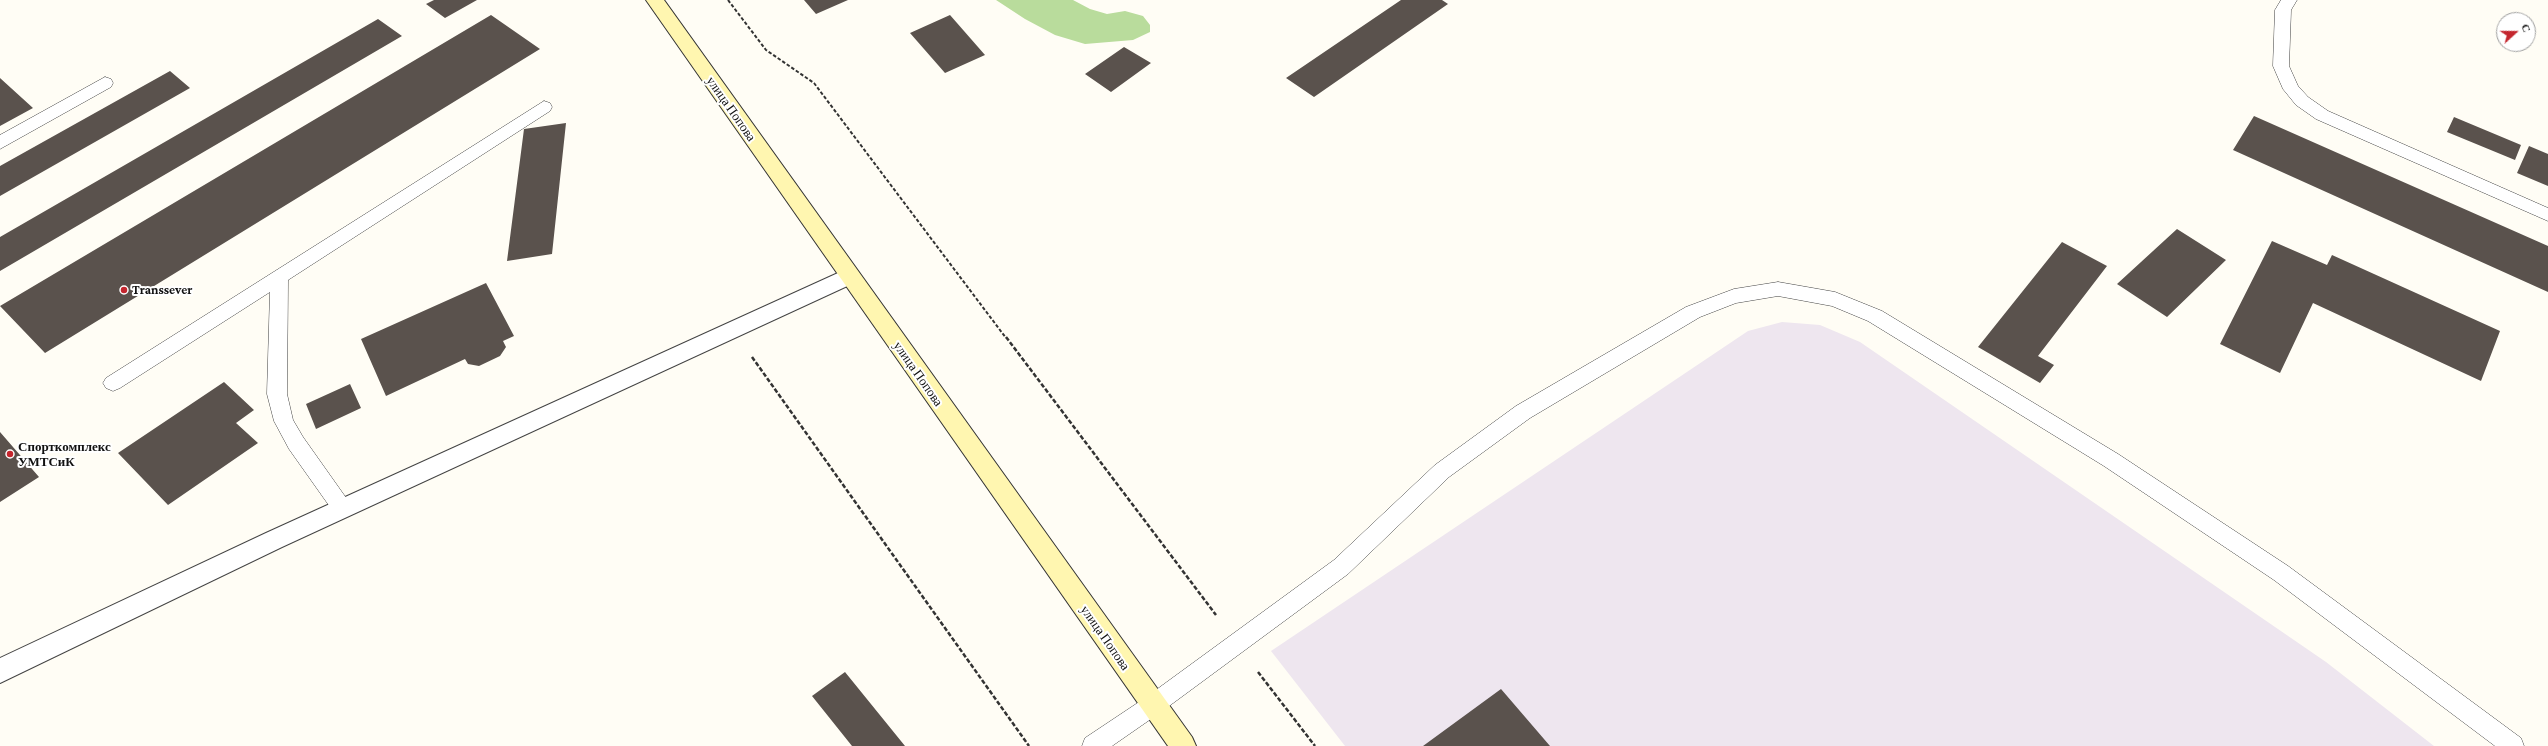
<!DOCTYPE html>
<html>
<head>
<meta charset="utf-8">
<style>
  body { margin:0 }
  #map { position:relative; width:2548px; height:746px; overflow:hidden; background:#fffdf5; font-family:"Crimson Pro",serif }
  canvas { display:block }
  .north { position:absolute; left:2496px; top:12px; width:40px; height:40px; box-sizing:border-box; background:#fff; border:1px solid #a0a0a0; border-radius:50%; rotate:69deg; font-size:11px; font-weight:700; line-height:16px; text-align:center; color:#111 }
  .north::after { content:''; display:block; margin:auto; width:14px; height:18px; background:#c4262e; clip-path:polygon(50% 0,100% 100%,50% 72%,0 100%) }
</style>
</head>
<body>
<div id="map">
<canvas width="2548" height="746"></canvas>
<div class="north">С</div>
</div>
<script>
const ctx = document.querySelector('canvas').getContext('2d');
ctx.lineJoin = 'round';
function fill(path, color) { ctx.fillStyle = color; ctx.fill(path, 'evenodd'); }
const shape = rows => new Path2D(rows.map(r => 'M' + r).join(''));
function strokePath(path, color, width, dash) { ctx.strokeStyle = color; ctx.lineWidth = width; ctx.lineCap = dash ? 'butt' : 'round'; ctx.setLineDash(dash || []); ctx.stroke(path); }
function label(font, color, halo, rows, align = 'center') {
  ctx.font = font + ' "Crimson Pro",serif'; ctx.lineWidth = 4; ctx.setLineDash([]); ctx.textBaseline = 'middle'; ctx.strokeStyle = halo; ctx.fillStyle = color; for (const [text, x, y, turn = 0] of rows) {
    ctx.save(); ctx.translate(x, y); ctx.rotate((+turn || 0) * Math.PI / 180); ctx.textAlign = isNaN(turn) ? turn : align; if (halo) ctx.strokeText(text, 0, 0); ctx.fillText(text, 0, 0); ctx.restore();
  }
}
fill(shape([
  [1782,322,1820,325,1860,342,2326,662,2434,746,1345,746,1271,651,1748,331]
]), '#eee6ef');
fill(shape([
  [996,0,1073,0,1090,9,1107,14,1125,11,1143,16,1150,25,1150,32,1133,40,1085,44,1055,35,1025,19]
]), '#b9dc9c');
fill(shape([
  [434,0,477,0,445,18,426,4],
  [804,0,848,0,816,14],
  [1401,0,1442,0,1448,4,1314,97,1286,78],
  [491,15,540,49,45,353,0,306],
  [950,15,985,55,945,73,910,33],
  [378,19,402,36,0,271,0,237],
  [1124,47,1151,63,1111,92,1085,74],
  [170,71,190,88,0,196,0,166],
  [0,78,33,108,0,126],
  [2254,116,2548,246,2548,292,2233,150],
  [2454,117,2521,145,2515,160,2447,132],
  [566,123,552,254,507,261,524,129],
  [2529,146,2548,154,2548,186,2517,173],
  [2177,229,2226,260,2167,317,2117,284],
  [2272,241,2327,265,2332,255,2500,331,2481,381,2313,303,2280,373,2220,344],
  [2062,242,2107,266,2038,356,2054,365,2040,383,1978,347],
  [486,283,514,336,503,341,506,347,500,356,479,366,468,364,465,359,386,396,361,339],
  [224,382,254,410,236,423,258,443,168,505,118,453],
  [350,384,361,408,316,429,306,404],
  [0,432,39,477,0,502],
  [845,672,905,746,852,746,812,696],
  [1501,689,1550,746,1423,746]
]), '#5a524d');
const lane = shape([
  [2281,0,2297,0,2291,10,2289,66,2298,86,2308,97,2328,111,2548,208,2548,221,2316,119,2296,105,2283,89,2273,66,2275,10,2281,0],
  [105,77,111,79,113,83,111,87,0,149,0,135,105,77],
  [544,101,550,103,552,107,550,111,288,280,287,394,293,420,303,437,349,502,352,508,349,514,342,517,335,514,289,449,274,421,267,394,270,292,120,388,113,391,106,388,103,383,106,378,544,101],
  [1778,282,1835,292,1882,311,2118,454,2288,566,2521,738,2524,746,2495,746,2274,580,2104,466,1868,321,1832,306,1778,296,1736,303,1700,317,1530,418,1449,477,1348,574,1161,712,1112,746,1082,746,1085,738,1145,698,1334,560,1435,465,1516,406,1686,307,1734,289,1778,282]
]);
const street = shape([
  [849,268,856,270,859,276,856,282,282,547,0,683,0,658,266,533,849,268]
]);
const secondary = shape([
  [646,0,664,0,1192,737,1196,746,1168,746,646,0]
]);
strokePath(lane, '#444', 1);
strokePath(street, '#444', 2);
strokePath(secondary, '#333', 2);
strokePath(shape([
  [728,0,766,50,814,83,1006,338]
]), '#333', 2, [3.5, 2]);
strokePath(shape([
  [1006,337,1216,615],
  [752,357,1029,746],
  [1258,672,1315,746]
]), '#333', 2.5, [4.5, 2]);
fill(lane, '#fff');
fill(street, '#fff');
fill(secondary, '#fff6b0');
for (const [x, y, r, color] of [
  [124,290,4,"#c4262e"],
  [10,454,4,"#c4262e"]
]) { const dot = new Path2D(); dot.arc(x, y, r, 0, 2 * Math.PI); ctx.fillStyle = color; ctx.fill(dot); strokePath(dot, '#fff', 1.5); }
label('13px', '#111', '#fff', [
  ["улица Попова",731,109,55],
  ["улица Попова",918,374,55],
  ["улица Попова",1105,638,55]
]);
label('bold 13px', '#111', '#fff', [
  ["Transsever",132,290],
  ["Спорткомплекс",18,447],
  ["УМТСиК",18,462]
], 'left');
</script>
</body>
</html>
